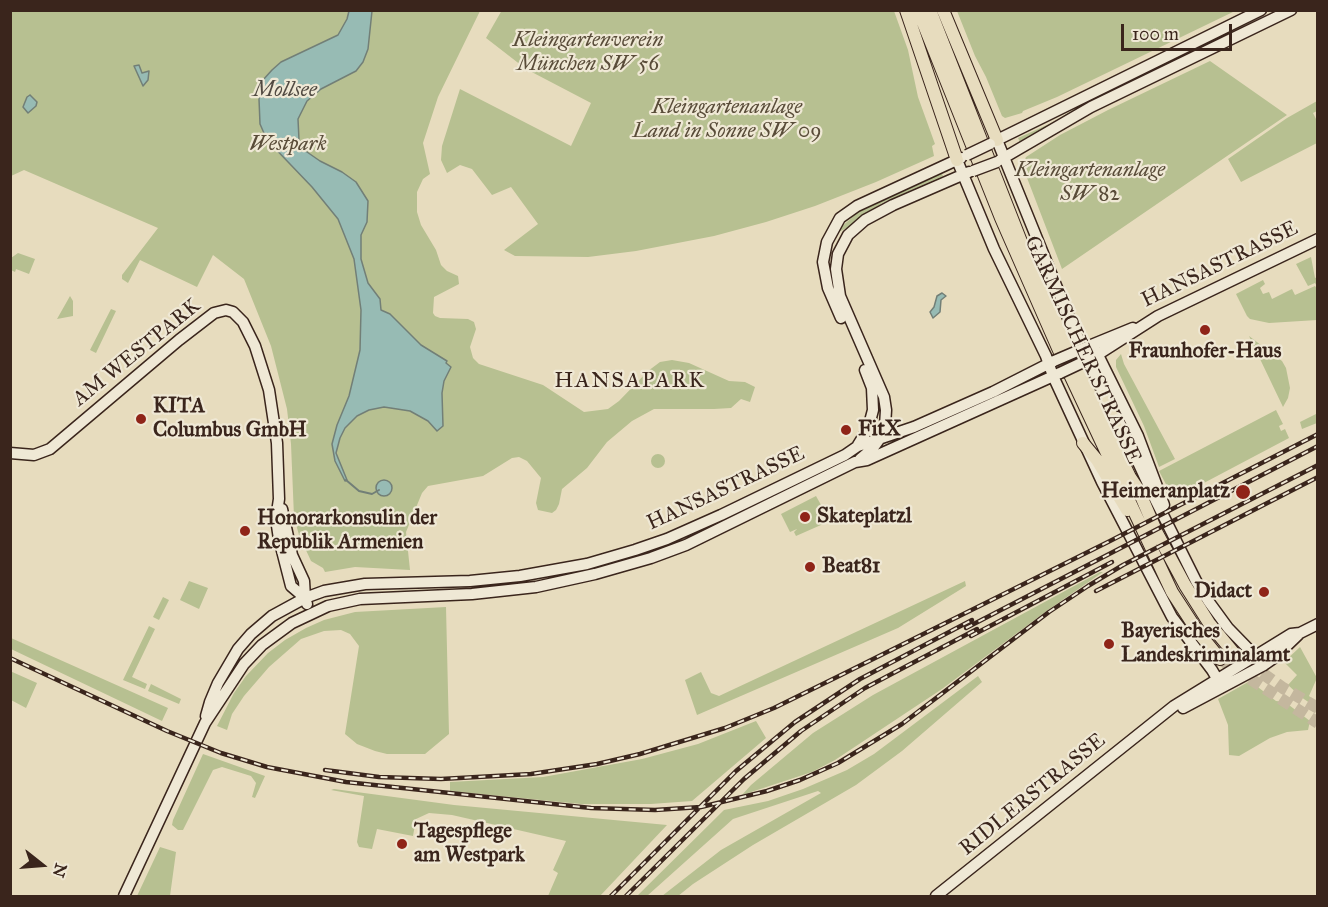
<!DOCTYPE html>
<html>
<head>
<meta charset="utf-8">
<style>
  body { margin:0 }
  #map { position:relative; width:1328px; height:907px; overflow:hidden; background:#e7dcbe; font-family:"IM FELL Great Primer",serif }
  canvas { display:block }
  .frame { position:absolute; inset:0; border:12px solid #3a251c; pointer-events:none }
  .north { position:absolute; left:12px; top:835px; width:60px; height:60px; -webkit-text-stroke:4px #efe8d5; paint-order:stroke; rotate:107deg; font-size:16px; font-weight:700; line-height:24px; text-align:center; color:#3a251c }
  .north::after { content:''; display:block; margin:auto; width:21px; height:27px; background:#3a251c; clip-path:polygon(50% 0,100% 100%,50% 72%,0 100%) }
  .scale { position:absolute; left:1121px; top:24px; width:111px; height:27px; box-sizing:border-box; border:3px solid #3a251c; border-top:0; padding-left:8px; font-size:18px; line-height:21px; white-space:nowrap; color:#3a251c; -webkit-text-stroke:4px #efe8d5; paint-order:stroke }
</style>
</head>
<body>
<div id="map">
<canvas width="1328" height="907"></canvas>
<div class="frame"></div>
<div class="north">N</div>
<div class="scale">100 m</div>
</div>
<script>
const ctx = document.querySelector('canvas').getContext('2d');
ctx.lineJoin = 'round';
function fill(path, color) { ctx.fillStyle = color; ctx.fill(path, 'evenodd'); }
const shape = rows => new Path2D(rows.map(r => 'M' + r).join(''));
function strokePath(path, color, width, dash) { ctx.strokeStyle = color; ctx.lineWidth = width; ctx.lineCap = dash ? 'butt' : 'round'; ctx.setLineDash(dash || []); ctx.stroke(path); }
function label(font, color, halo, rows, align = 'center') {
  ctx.font = font + ' "IM FELL Great Primer",serif'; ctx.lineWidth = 4.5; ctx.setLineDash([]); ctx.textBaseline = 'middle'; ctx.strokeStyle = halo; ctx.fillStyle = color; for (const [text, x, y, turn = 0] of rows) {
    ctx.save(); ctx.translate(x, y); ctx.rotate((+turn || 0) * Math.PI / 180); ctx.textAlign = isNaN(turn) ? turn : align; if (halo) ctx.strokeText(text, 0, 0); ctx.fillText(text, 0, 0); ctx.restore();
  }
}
fill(shape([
  [502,10,894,11,908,50,918,97,935,144,932,146,934,156,876,182,815,206,766,222,714,236,636,251,588,257,515,256,504,250,538,224,511,187,492,195,472,169,460,165,447,173,441,160,442,146,460,89,571,146,591,103,526,69,486,38],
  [11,11,480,11,438,97,423,143,430,174,423,179,417,192,417,212,421,225,436,250,441,265,447,271,458,276,459,284,434,297,433,313,435,316,440,318,468,319,474,322,476,329,470,347,473,358,479,364,543,385,584,412,608,409,619,401,648,371,660,362,672,360,689,363,729,381,745,382,755,387,750,402,741,399,731,408,714,409,654,409,632,421,607,442,587,468,562,489,559,504,556,510,552,513,538,510,536,503,541,478,527,461,519,457,512,458,483,476,428,486,422,493,406,532,410,570,355,567,325,572,323,568,311,561,299,535,294,517,291,444,287,409,271,346,244,279,213,255,197,287,140,260,128,283,122,279,122,275,158,228,24,170,11,176],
  [957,11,1235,11,1057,97,1023,111,1022,113,1005,118,1002,116,986,77,975,56],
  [1219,36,1221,39,1021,144,1018,138,1058,120,1066,114,1166,59],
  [1210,61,1287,115,1062,269,1024,170,1023,163,1026,157,1060,135,1108,110],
  [1317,101,1317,111,1313,113,1317,121,1317,143,1241,182,1228,159,1287,118],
  [941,172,943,176,882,203,852,225,839,232,838,230,857,213],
  [18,253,35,259,29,274,16,269,15,272,11,270,11,258],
  [1311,257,1315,278,1317,277,1317,286,1315,283,1308,286,1296,264],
  [1263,280,1265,284,1260,288,1263,294,1269,292,1272,299,1292,289,1295,295,1315,286,1317,289,1317,320,1269,323,1250,319,1247,316,1236,294],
  [70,296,73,301,73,316,57,319],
  [111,309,116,311,96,353,90,350],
  [1249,336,1282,361,1286,368,1290,388,1288,398,1283,407],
  [1121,354,1124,364,1175,459,1159,467,1144,426,1116,367,1116,360],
  [1276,410,1283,424,1279,426,1281,431,1285,429,1289,438,1183,494,1179,488,1170,492,1159,471],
  [1316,414,1317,416,1317,423,1302,429,1300,422],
  '651 461a7 7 0 1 1 14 0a7 7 0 1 1-14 0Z',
  [816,496,830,521,796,536,794,532,797,529,790,532,781,514],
  [1100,572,1103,572,1048,610,942,689,835,760,812,772,742,795,751,785,813,733,873,695],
  [189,581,208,588,199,609,180,600],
  [965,581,966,586,898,628,697,715,685,680,701,672,711,693,719,696],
  [163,597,169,600,159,620,153,617],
  [446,607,449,734,425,754,387,754,375,751,357,744,345,734,359,646,350,634,341,630,324,631,301,639,269,667,244,696,232,714,227,730,217,726,234,693,246,676,268,653,285,640,306,628,324,620,355,612],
  [149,626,155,629,132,677,147,684,145,689,123,680],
  [11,638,168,708,162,721,11,649],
  [1300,647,1317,678,1309,696,1317,702,1317,708,1301,697,1288,685,1297,675,1284,662],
  [10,671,37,683,26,708,11,700],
  [978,676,982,682,902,751,856,785,753,845,693,884,678,896,662,896,721,850,821,793,818,791,733,819,647,896,637,896,724,810,768,801,803,789,847,770,874,754],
  [1250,681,1276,701,1285,702,1310,721,1308,730,1287,732,1270,738,1239,756,1229,755,1228,725,1218,699],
  [151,684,181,699,179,704,148,691],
  [756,721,766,738,692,801,651,804,581,804,450,791,450,782,543,777,642,759,698,744],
  [203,754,265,776,255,798,252,797,256,783,251,776,222,767,213,770,183,830,178,830,172,825,173,820],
  [334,789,454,805,667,825,600,896,548,896,558,873,553,870,566,841,452,815,429,813,416,819,413,836,377,829,372,849,359,847,357,842,364,796,331,790],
  [160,847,176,852,170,896,137,896]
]), '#b7c091');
const water = shape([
  [349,11,372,11,368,49,363,62,356,71,321,89,307,101,298,119,299,140,307,152,320,161,342,172,356,182,368,201,367,222,361,235,361,259,368,283,380,299,381,310,390,314,421,345,447,361,446,363,451,367,444,381,442,393,443,426,437,431,428,421,410,411,384,407,369,410,357,416,345,428,340,438,336,453,347,480,345,481,335,461,332,444,337,425,349,396,360,350,361,310,354,259,338,219,312,187,267,140,260,124,259,99,263,80,272,70,281,62,338,35,347,19,349,11],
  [139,65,142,73,149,71,148,80,143,86,134,66,139,65],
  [30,95,37,102,36,106,28,113,23,107,27,97,30,95],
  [942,293,946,296,941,300,940,312,933,318,930,312,934,307,937,296,942,293],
  '376 488a8 8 0 1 1 16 0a8 8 0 1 1-16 0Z'
]);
fill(water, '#97bbb4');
strokePath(water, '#727f77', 1.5);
strokePath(shape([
  [346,480,359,491,372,494,379,490]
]), '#727f77', 2);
strokePath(shape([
  [1233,652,1283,688,1318,708],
  [1220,659,1318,723]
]), '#c4b79e', 12, [12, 6]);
const secondary = shape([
  [997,140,1070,320,1107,401],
  [993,142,1261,10],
  [957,160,994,249,1046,356,1053,376,1102,482,1172,617,1212,670,1222,687],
  [1000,160,1091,107,1291,10],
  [841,318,828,288,823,262,827,242,840,218,857,206,961,158],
  [1089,346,1133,328],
  [1095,349,1138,436,1164,505],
  [1094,357,1158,316,1318,239],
  [1117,417,1155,499,1196,581,1209,602,1228,628,1264,665],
  [858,445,868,429,873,410,872,388,865,370],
  [10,453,34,455,50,449,179,340,214,313,226,310,233,312,243,322,255,346,269,390,277,443,279,499,276,519,279,539,291,586,305,598,307,604],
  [860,459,873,448,881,437,885,426,886,410,884,397,840,296,836,269,838,254,848,235,865,220,893,205,969,172],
  [282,509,292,555,304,581,305,598],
  [1183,708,1264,665,1274,658,1298,635],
  [206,716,210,702,218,683,238,649,251,634,272,616,305,598,324,591,365,584,470,581,520,576,587,564,635,550,667,539,721,515,845,455,858,446,914,427,993,392,1054,361],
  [124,896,205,723,244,664,262,645,292,623,328,606,360,599,472,594,536,587,595,574,651,558,686,545,855,462,867,460,1060,373],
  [936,896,1174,706,1291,634,1300,633,1318,624]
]);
const highway = shape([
  [906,10,957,160],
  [918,10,1001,218,1065,364,1172,592,1198,632,1220,659],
  [930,10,1031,267,1073,359,1130,477,1138,489,1157,533,1185,585,1209,623,1233,652],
  [943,10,997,140],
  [1104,396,1122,443],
  [1083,443,1097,460,1127,510]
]);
strokePath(secondary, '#3a251c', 13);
strokePath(highway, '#3a251c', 14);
strokePath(secondary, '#efe8d5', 10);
strokePath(highway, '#e7dcbe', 12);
const rail = shape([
  [1096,591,1318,477],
  [966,628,1318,446],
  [971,636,1112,562],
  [10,658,167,731,221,753,267,767,346,782,591,808,655,810,701,807,767,791,800,780,838,763,902,724,1049,612,1088,586,1123,565,1318,465],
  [325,770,379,777,441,779,531,774,597,764,640,754,725,728,774,708,839,676,1110,541,1318,434],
  [611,896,736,771,795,722,860,679,972,620],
  [626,896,744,779,801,731,865,688,977,629]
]);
strokePath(rail, '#3a251c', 4.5);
strokePath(rail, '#efe8d5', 2, [7]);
const secondaryBridge = shape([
  [967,155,990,144],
  [973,171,997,162],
  [1054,361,1089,346],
  [1060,373,1094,357]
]);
strokePath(secondaryBridge, '#3a251c', 13, []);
strokePath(secondaryBridge, '#efe8d5', 10);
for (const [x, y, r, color] of [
  [1205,330,6,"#8f2418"],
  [141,419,6,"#8f2418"],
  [846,430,6,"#8f2418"],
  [1243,492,8,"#8f2418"],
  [805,517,6,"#8f2418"],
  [245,531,6,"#8f2418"],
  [810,567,6,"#8f2418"],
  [1264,592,6,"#8f2418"],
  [1109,644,6,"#8f2418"],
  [402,844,6,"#8f2418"]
]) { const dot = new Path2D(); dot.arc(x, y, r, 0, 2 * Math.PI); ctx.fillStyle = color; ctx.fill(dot); strokePath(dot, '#efe8d5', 2); }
label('italic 21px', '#594c39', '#efe8d5', [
  ["Kleingartenverein",588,41],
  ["München SW 56",588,65],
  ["Kleingartenanlage",727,108],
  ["Land in Sonne SW 09",727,132],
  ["Westpark",288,145],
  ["Kleingartenanlage",1090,171],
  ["SW 82",1090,195]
]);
label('21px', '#3a251c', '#efe8d5', [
  ["HANSASTRASSE",1220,265,-26],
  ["GARMISCHER STRASSE",1082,350,65],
  ["AM WESTPARK",137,353,-39],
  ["HANSASTRASSE",726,489,-25],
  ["RIDLERSTRASSE",1033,795,-39]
]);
label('bold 21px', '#3a251c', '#efe8d5', [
  ["Fraunhofer-Haus",1205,352,"center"],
  ["KITA",153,407],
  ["Columbus GmbH",153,431],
  ["FitX",858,430],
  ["Heimeranplatz",1230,492,"right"],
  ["Skateplatzl",817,517],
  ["Honorarkonsulin der",257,519],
  ["Republik Armenien",257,543],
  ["Beat81",822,567],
  ["Didact",1252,592,"right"],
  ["Bayerisches",1121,632],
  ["Landeskriminalamt",1121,656],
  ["Tagespflege",414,832],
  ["am Westpark",414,856]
], 'left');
label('italic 22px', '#514a42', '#efe8d5', [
  ["Mollsee",285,91]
]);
ctx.letterSpacing = '1.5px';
label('22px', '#3a251c', '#efe8d5', [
  ["HANSAPARK",630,382]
]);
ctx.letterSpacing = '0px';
</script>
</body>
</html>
